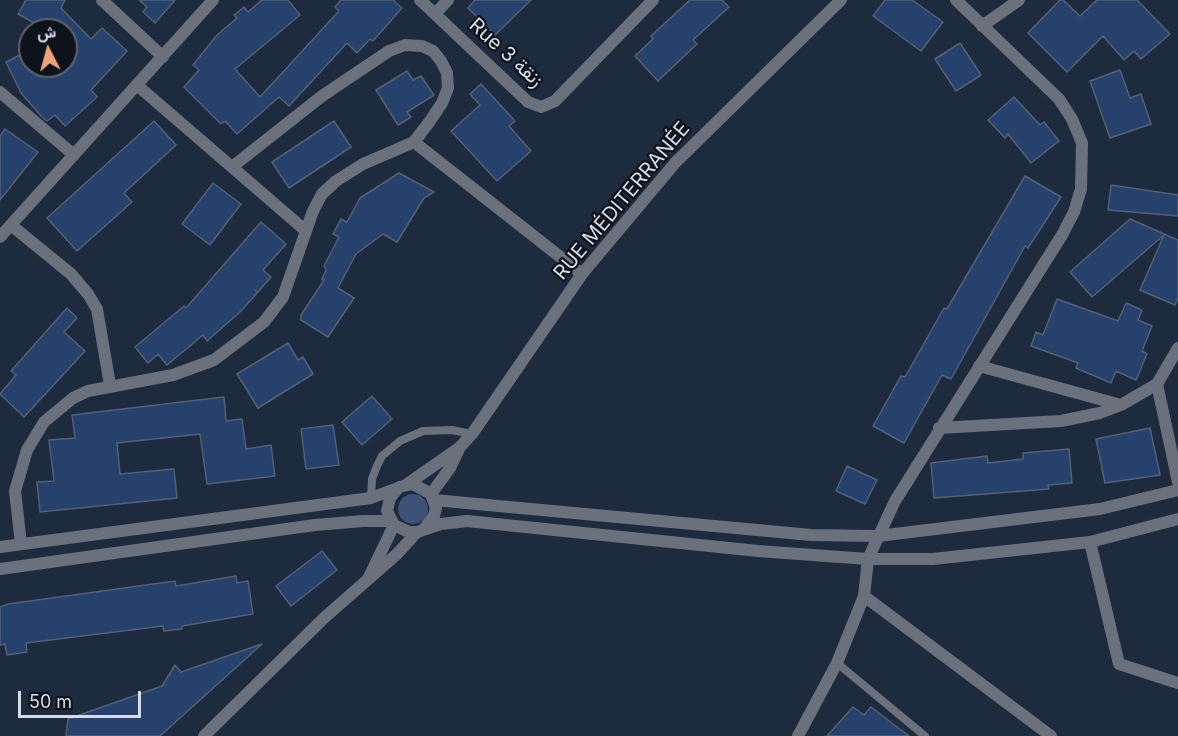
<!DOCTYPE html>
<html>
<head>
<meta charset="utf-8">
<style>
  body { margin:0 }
  #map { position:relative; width:1178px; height:736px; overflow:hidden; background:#1e2a3d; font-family:Inter,Vazirmatn,sans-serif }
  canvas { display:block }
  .north { position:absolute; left:18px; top:18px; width:60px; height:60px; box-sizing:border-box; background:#0d121b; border:2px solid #5d636e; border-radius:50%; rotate:354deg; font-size:16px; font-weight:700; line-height:24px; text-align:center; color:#d6ddea }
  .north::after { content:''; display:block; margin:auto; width:21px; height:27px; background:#efa377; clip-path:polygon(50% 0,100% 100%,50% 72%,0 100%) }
  .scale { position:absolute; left:18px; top:691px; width:123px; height:27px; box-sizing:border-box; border:3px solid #d6ddea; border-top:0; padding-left:8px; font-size:18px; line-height:21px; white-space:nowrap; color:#d6ddea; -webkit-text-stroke:4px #0d121b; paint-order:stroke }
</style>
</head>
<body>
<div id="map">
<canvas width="1178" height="736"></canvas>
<div class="north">ش</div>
<div class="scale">50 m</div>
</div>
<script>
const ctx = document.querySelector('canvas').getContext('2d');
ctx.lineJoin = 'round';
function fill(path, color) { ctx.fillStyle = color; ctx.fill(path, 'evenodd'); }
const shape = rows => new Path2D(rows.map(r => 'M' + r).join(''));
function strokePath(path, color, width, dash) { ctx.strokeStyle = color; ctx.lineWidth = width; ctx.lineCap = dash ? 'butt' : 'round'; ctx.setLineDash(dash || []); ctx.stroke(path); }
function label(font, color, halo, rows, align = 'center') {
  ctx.font = font + ' Inter,Vazirmatn,sans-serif'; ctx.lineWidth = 4.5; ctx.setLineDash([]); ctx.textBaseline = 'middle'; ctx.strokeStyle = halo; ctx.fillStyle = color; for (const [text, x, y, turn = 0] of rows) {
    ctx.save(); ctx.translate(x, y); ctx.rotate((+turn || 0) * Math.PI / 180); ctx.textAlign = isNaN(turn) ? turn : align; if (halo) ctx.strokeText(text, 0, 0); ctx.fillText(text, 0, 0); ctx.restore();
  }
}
fill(shape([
  '398 509a15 15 0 1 1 30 0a15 15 0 1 1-30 0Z'
]), '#3d5276');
const building = shape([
  [26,0,65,0,61,8,91,39,102,28,127,51,91,90,97,97,65,126,55,115,47,121,43,118,21,93,6,62,30,50,30,66,66,66,66,32,71,30,47,30,18,14,26,0],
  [139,0,175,0,155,23,143,12,147,7,139,0],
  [262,0,288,0,300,15,235,69,260,97,339,11,335,7,341,0,393,0,402,8,373,41,370,39,357,53,347,43,289,106,279,97,237,134,225,121,221,124,184,87,199,70,193,65,217,35,237,18,234,15,244,7,248,12,262,0],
  [475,0,531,0,495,35,468,8,475,0],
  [690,0,722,0,729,7,693,40,697,44,658,81,635,56,653,39,651,36,690,0],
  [885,0,912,0,943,22,921,51,873,16,885,0],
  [1060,0,1063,0,1080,16,1097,0,1137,0,1170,34,1141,59,1134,51,1124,60,1103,36,1067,72,1028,33,1060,0],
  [960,43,981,75,956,91,935,59,960,43],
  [1120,70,1130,98,1141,94,1151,124,1110,138,1090,81,1120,70],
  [407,71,413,80,421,76,434,95,407,112,411,117,398,125,376,90,407,71],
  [481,84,515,121,509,126,531,151,497,181,451,131,480,105,470,94,481,84],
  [1014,97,1040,125,1044,122,1059,141,1031,163,1008,134,1005,138,988,120,1014,97],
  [154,121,176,145,124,193,132,202,77,251,47,218,154,121],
  [334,121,351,147,289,188,272,162,334,121],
  [5,129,38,152,0,200,0,136,5,129],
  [399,173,434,192,424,198,397,242,383,234,356,254,338,288,354,298,328,337,301,320,301,315,324,280,322,279,326,270,324,266,339,237,333,234,341,219,347,222,360,198,399,173],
  [1025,176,1061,197,1028,248,1025,246,951,379,942,375,904,443,873,426,901,376,905,377,944,308,947,309,1025,176],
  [213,183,241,204,210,245,182,224,213,183],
  [1111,185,1178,195,1178,216,1108,210,1111,185],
  [1130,219,1178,240,1178,297,1175,305,1140,290,1164,235,1092,297,1070,272,1130,219],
  [261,222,286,244,263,270,271,277,258,292,255,290,257,293,241,311,207,341,203,335,167,365,158,354,148,363,135,347,184,306,186,308,261,222],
  [1057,299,1118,321,1126,303,1142,310,1138,320,1152,326,1142,351,1147,354,1136,380,1116,371,1111,383,1076,368,1078,363,1031,346,1036,332,1043,335,1057,299],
  [67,308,77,318,64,332,85,351,24,417,0,394,16,375,11,371,67,308],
  [288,343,298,360,303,357,313,374,258,408,237,374,288,343],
  [372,396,392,419,362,445,342,422,372,396],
  [224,397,226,421,242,419,246,449,271,445,275,476,207,484,200,434,117,443,120,474,174,469,177,498,40,512,37,482,54,481,49,440,75,438,72,415,224,397],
  [333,425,339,465,306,469,301,429,333,425],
  [1150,428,1160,475,1105,483,1096,439,1150,428],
  [1069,449,1072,483,1048,485,1049,489,934,498,931,463,987,456,988,463,1023,459,1023,453,1069,449],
  [847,466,877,480,865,504,836,491,847,466],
  [322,551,337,570,291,606,276,586,322,551],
  [236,576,237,583,248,581,253,614,182,626,182,629,164,631,163,626,26,643,27,652,7,655,5,644,0,645,0,607,8,604,175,581,176,586,236,576],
  [262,644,160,736,66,736,68,719,162,686,175,665,181,672,262,644],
  [853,707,864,715,871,707,909,736,827,736,853,707]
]);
fill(building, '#27416d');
strokePath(building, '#536076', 1.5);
strokePath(shape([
  [371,498,372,479,377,466,382,456,400,441,423,431,452,430,472,434],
  [837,663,925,736]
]), '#6b717c', 8);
strokePath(shape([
  [102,0,163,57],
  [420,0,528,102,541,107,555,101,653,0],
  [435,14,448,0],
  [982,26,1019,0],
  [138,86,306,231],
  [0,92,74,155],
  [414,142,582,274],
  [11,225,71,274,88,294,97,309,110,385],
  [0,237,213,0],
  [979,366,1121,405],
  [1157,384,1178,482],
  [939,428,1061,421,1100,413,1121,405,1157,384,1178,348],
  [406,485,459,448,472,434,582,274,675,163,841,0],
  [431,494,450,468,459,449],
  [1090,542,1119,664,1178,683],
  [21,544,15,491,27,450,44,422,73,398,88,391,173,375,214,360,264,322,283,297,313,211,322,194,336,181,363,164,414,142,430,121,442,103,448,88,447,73,441,61,433,51,422,46,405,45,389,51,322,96,232,167],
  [369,577,394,525],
  [864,596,1051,736],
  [204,736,324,618,397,554,417,532],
  [798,736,837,663,864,596,868,559,895,501,1062,235,1074,212,1081,189,1082,143,1072,119,1059,99,956,0]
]), '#6b717c', 12);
strokePath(shape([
  [434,500,811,535,878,536,1100,509,1178,490],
  [424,529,434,516,436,508,431,494,413,484,399,487,390,498,387,511,394,525,409,532,417,532,441,524,467,521,758,551,868,559,933,559,1090,542,1178,519],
  [0,547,371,498,395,489],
  [0,569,315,525,363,521,391,521]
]), '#6b717c', 12);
label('20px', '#d6ddea', '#0d121b', [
  ["Rue 3 زنقة",506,53,42],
  ["RUE MÉDITERRANÉE",622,201,-50]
]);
</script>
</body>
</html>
